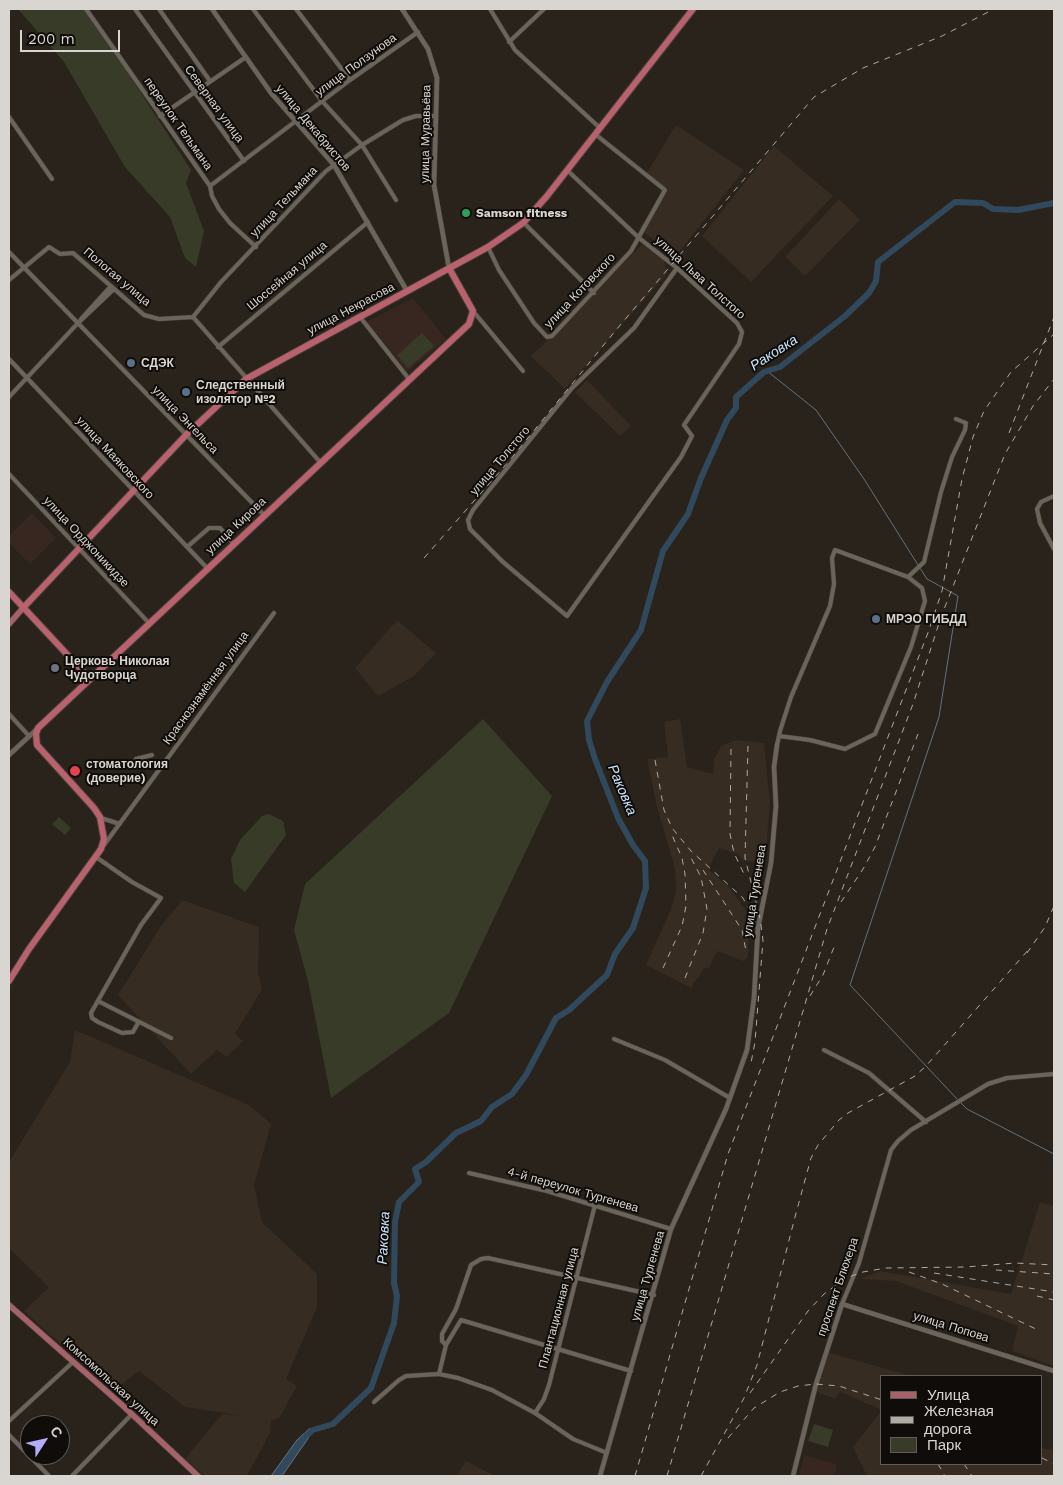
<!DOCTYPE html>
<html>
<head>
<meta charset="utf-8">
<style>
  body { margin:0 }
  #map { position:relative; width:1063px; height:1485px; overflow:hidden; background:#29231b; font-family:"Work Sans",sans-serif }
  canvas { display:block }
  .frame { position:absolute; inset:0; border:10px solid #d9d5d0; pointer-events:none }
  .legend { position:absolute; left:880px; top:1375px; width:162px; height:90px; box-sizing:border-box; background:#0f0c09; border:1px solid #605c59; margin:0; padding:6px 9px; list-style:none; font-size:15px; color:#d9d5d0 }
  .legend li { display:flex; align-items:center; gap:10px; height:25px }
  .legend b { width:25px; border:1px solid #605c59 }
  .north { position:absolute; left:20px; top:1415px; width:50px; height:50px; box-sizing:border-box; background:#0f0c09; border:1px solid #605c59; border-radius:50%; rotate:55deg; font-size:14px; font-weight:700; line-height:20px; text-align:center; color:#d9d5d0 }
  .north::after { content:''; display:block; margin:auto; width:18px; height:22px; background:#b4acf9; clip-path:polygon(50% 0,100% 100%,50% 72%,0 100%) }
  .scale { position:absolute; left:20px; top:30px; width:100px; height:22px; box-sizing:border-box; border:2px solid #d9d5d0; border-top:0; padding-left:6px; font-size:15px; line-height:18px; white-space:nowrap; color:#d9d5d0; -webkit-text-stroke:4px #0f0c09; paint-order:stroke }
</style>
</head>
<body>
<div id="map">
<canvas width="1063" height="1485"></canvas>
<div class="frame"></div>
<ul class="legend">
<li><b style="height:6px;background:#a66269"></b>Улица</li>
<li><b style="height:6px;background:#aeaaa4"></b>Железная дорога</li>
<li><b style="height:14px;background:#373b28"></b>Парк</li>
</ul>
<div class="north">С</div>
<div class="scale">200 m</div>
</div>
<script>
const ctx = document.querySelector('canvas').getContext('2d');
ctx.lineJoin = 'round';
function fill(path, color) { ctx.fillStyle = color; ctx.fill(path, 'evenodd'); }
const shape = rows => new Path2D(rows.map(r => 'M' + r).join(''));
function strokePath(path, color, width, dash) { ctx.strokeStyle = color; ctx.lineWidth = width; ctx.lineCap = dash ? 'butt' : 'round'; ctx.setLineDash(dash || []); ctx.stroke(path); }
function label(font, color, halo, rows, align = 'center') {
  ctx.font = font + ' "Work Sans",sans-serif'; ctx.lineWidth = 4; ctx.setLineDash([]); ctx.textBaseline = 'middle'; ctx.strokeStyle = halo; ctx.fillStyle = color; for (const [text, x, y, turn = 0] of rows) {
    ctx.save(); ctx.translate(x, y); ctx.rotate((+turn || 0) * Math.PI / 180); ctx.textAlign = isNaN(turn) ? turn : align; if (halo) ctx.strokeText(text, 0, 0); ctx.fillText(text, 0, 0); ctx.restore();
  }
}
fill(shape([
  [676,125,744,170,676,256,639,229,664,191,645,176],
  [774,146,833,196,751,282,702,236],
  [839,199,860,220,805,276,785,257],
  [642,244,664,260,667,274,565,389,531,356,573,316],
  [587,380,631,426,620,436,575,392],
  [397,620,436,653,414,676,378,696,355,668],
  [680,719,687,767,713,774,714,760,721,746,736,740,764,743,770,803,765,862,744,861,738,854,719,848,708,869,729,887,747,912,750,930,748,936,748,958,743,961,717,951,709,968,704,968,691,988,646,965,672,907,676,890,675,869,657,807,647,759,668,757,664,722],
  [182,900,259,927,258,972,262,989,235,1034,243,1041,227,1057,217,1050,191,1074,118,995,161,926],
  [75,1030,249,1105,271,1124,254,1185,262,1222,317,1274,317,1307,286,1379,297,1386,280,1417,271,1421,270,1433,247,1476,205,1476,185,1459,222,1414,244,1416,185,1407,139,1371,113,1391,24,1311,49,1287,9,1248,9,1162,70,1062],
  [1040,1202,1054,1206,1054,1366,1012,1351,1018,1326,896,1281,860,1279,880,1271,1011,1294],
  [827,1352,911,1376,882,1376,882,1464,1042,1464,1042,1448,1054,1450,1054,1476,867,1476,853,1447,882,1410,840,1392,835,1399,817,1392],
  [466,1461,493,1475,493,1476,457,1476]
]), '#362c21');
fill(shape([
  [413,298,446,339,407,372,366,322],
  [32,513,56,538,30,564,9,543,9,536],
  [804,1455,836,1464,834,1476,799,1476]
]), '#382620');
fill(shape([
  [18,9,83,9,123,65,191,170,186,183,204,231,196,267,185,258,170,217,125,167,64,62],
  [422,333,434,346,408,368,397,355],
  [483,719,552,796,449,1013,331,1098,308,981,294,930,305,884],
  [269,814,283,821,286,835,245,892,234,883,231,859,240,840,262,816],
  [59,817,71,828,65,835,52,824],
  [814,1424,833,1430,828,1447,808,1441]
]), '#373b28');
const water = shape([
  [309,1429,313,1430,307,1440,282,1476,271,1476,297,1440,309,1429]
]);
fill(water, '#31495d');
strokePath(water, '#637380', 1);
strokePath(shape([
  [767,371,816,410,864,479,918,565],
  [920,568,927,579,958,596,939,717,850,985,958,1100],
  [961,1103,967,1109,1054,1154]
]), '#637380', 1);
strokePath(shape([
  [307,1435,313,1430,333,1424,371,1388,394,1323,397,1296,394,1283,395,1222,399,1202,419,1182,415,1169,426,1162,456,1133,481,1121,492,1107,512,1094,526,1075,556,1018,569,1010,607,975,615,954,633,928,646,888,645,861,633,845,618,818,595,759,589,740,587,721,607,682,641,630,663,551,688,514,701,478,727,420,736,408,736,397,764,372,780,367,845,316,869,293,876,281,878,262,955,202,983,203,993,209,1018,210,1054,203]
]), '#31495d', 6);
const minor = shape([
  [86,9,210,186,212,196,219,209,230,223,256,247],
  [135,9,244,161],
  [159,9,210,81],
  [253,9,322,101,362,145,396,200],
  [296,9,350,80],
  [490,9,515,50,600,128],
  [509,42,544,9],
  [160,116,246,57],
  [9,117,52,179],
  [567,170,639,238,677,268,737,323,742,332,739,344,684,425,692,436,681,457,567,616,503,562,470,529,468,520,473,510,572,388,634,328,677,268],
  [210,186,350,80,418,32],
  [524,223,594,293],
  [488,247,499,270,534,323,547,337,552,336,631,251,665,190,595,134],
  [9,252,264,515],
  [9,280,49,247,60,254,73,253,144,315,159,319,193,317],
  [473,311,523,371],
  [193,317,221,282,326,171,362,145,403,120,416,116,436,116],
  [193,317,320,462],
  [360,317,409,379],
  [81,319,111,286],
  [218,347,368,222],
  [9,359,208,569],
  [9,397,78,323,114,289],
  [9,474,149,623],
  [1054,496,1041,502,1037,509,1040,523,1054,549],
  [187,547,209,528,220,528,234,544],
  [908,577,924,562,941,492,952,457,965,430,966,423,956,419],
  [9,714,29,736],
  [777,745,779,736,780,731,791,697,830,606,834,584,832,558,835,550,908,577,922,588,925,601,911,647,875,734,845,749,810,740,779,736],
  [136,759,152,755],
  [101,818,120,824],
  [104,845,274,613],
  [96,857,132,882,161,898,141,925,91,1013,92,1018,98,1022,122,1033,133,1032,138,1023],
  [98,1001,171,1038],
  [614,1039,665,1060,730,1098],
  [824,1050,869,1073,926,1122],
  [469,1173,547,1191,671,1229],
  [842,1304,859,1263,891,1150,898,1141,911,1130,988,1084,1007,1078,1054,1074],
  [446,1345,461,1320,631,1371],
  [439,1374,446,1345,442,1341,442,1334,456,1309,471,1265,481,1259,488,1258,654,1295],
  [374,1402,399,1380,406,1376,439,1374,458,1378,492,1390,535,1413,573,1439,607,1453],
  [535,1413,544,1399,549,1385,595,1205],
  [9,1421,73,1362],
  [9,1435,49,1476],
  [72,1476,132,1414]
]);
const tertiary = shape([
  [212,9,271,93,334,165,407,291],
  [402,9,428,49,437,78,434,185,449,268],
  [9,755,37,729],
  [600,1476,671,1229,726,1109,747,1050,754,998,758,928,771,863,776,806,774,767,777,745],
  [793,1476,816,1384,842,1304,1054,1371]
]);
const primary = shape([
  [9,624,23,608],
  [9,1305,121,1404,198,1476]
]);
const trunk = shape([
  [9,592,90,679],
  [23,608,186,435,246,379,488,247,523,223,547,196,693,9],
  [9,981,29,949,101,849,104,839,100,817,94,808,37,745,36,734,38,728,469,324,473,311,449,268]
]);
strokePath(minor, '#45403b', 5);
strokePath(tertiary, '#45403b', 5.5);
strokePath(primary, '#45403b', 7);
strokePath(trunk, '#45403b', 8);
strokePath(minor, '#6b645b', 4);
strokePath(tertiary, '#6b645b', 4.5);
strokePath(primary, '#a66269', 5.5);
strokePath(trunk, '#ba616e', 6);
strokePath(shape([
  [1009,433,1054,317],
  [424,558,510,460,616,330,814,97,863,68,942,36,994,9],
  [748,746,745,858,760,918,763,940,755,1042,751,1063],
  [731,749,730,834,734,853,744,874],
  [655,760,664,810,672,828,691,851,743,898,757,925],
  [703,870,742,930,746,951],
  [841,902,863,869,875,847,918,734],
  [1027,953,1045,927,1054,906],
  [663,968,682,926,686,906,685,874,682,858,672,835],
  [685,978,703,933,707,909,701,877,689,854],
  [810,996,823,975,836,942],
  [996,1270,1054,1274],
  [909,1272,942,1284,1040,1331],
  [934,1273,1054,1292],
  [1037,1296,1054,1300],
  [750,1393,808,1311,824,1294,846,1278,863,1272,886,1268,966,1267,1015,1263,1054,1265],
  [728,1438,754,1408,780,1392,798,1386,816,1384,839,1386,882,1400],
  [1042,1458,1054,1464],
  [938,1464,945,1476],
  [964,1464,972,1476],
  [635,1476,728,1154,929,630,942,591,962,479,973,437,984,411,1011,372,1054,334],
  [667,1476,827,929,913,704,941,617,1005,454,1033,406,1054,379],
  [701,1476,744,1398,757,1365,795,1217,811,1158,818,1145,839,1120,848,1113,915,1076,926,1066,1030,948]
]), '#aeaaa4', 1, [6, 6]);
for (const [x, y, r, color] of [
  [466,213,5,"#2e9e5b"],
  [131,363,5,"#5c6f8a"],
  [186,392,5,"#5c6f8a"],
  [876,619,5,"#5c6f8a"],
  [55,668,5,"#6b7280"],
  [75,771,6,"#e0444e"]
]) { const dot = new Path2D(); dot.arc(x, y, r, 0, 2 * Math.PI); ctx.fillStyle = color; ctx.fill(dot); strokePath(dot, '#0f0c09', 2); }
label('12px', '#d9d5d0', '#0f0c09', [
  ["улица Ползунова",356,65,-36],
  ["Северная улица",214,104,54],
  ["переулок Тельмана",178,124,55],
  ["улица Декабристов",313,128,50],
  ["улица Муравьёва",426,134,-89],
  ["улица Тельмана",284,202,-47],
  ["Шоссейная улица",287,276,-40],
  ["Пологая улица",117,277,40],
  ["улица Льва Толстого",700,278,42],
  ["улица Котовского",580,291,-47],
  ["улица Некрасова",351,309,-28],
  ["улица Энгельса",185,420,46],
  ["улица Маяковского",115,458,47],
  ["улица Толстого",500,461,-50],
  ["улица Кирова",236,526,-43],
  ["улица Орджоникидзе",86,542,47],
  ["Краснознамённая улица",206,688,-54],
  ["улица Тургенева",755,891,-81],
  ["4-й переулок Тургенева",573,1190,16],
  ["улица Тургенева",648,1276,-74],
  ["проспект Блюхера",838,1287,-71],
  ["Плантационная улица",559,1308,-75],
  ["улица Попова",951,1327,17],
  ["Комсомольская улица",111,1382,42]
]);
label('bold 12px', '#d9d5d0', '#0f0c09', [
  ["Samson fitness",476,213],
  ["СДЭК",141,363],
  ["Следственный",196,385],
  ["изолятор №2",196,399],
  ["МРЭО ГИБДД",886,619],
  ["Церковь Николая",65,661],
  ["Чудотворца",65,675],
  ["стоматология",86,764],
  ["(доверие)",86,778]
], 'left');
label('italic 14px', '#c8e4fd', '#0f0c09', [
  ["Раковка",774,353,-33],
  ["Раковка",622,790,67],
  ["Раковка",384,1238,-87]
]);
</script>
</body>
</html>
